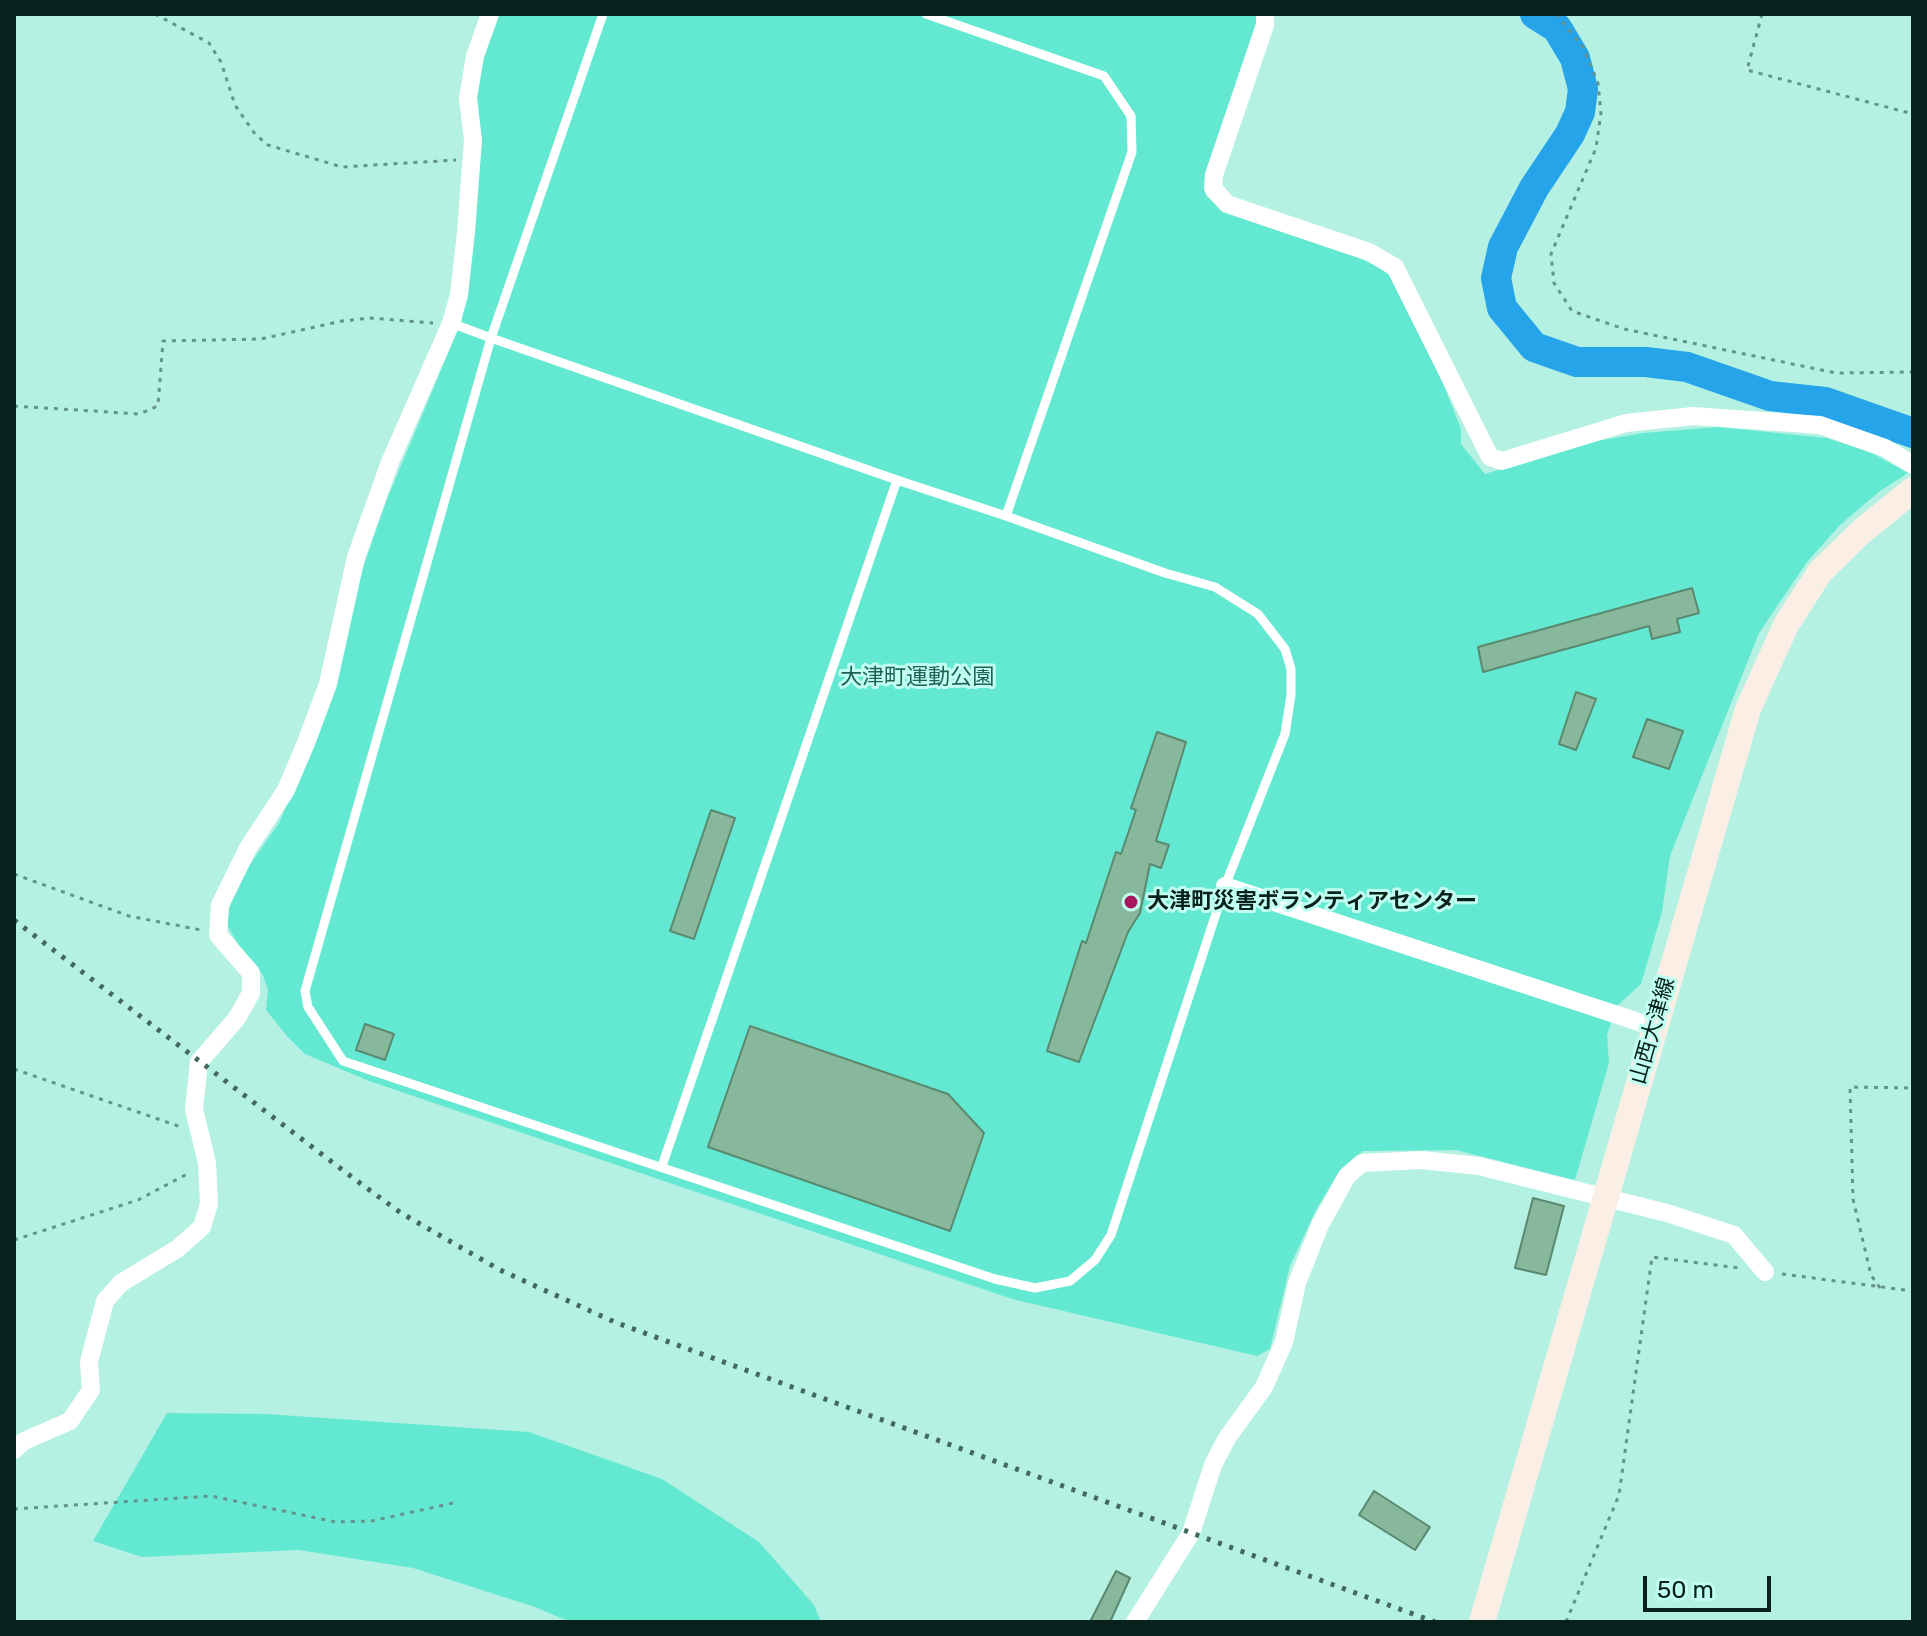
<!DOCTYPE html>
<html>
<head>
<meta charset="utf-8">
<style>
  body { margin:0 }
  #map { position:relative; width:1927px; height:1636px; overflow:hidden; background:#b4f1e3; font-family:Rubik,sans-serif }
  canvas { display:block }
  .frame { position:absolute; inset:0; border:16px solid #08211c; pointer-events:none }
  .scale { position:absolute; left:1643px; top:1576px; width:128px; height:36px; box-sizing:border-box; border:4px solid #08211c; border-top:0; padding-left:10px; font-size:24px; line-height:28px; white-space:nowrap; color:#08211c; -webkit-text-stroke:6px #c1fff1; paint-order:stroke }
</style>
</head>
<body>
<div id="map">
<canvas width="1927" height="1636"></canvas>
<div class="frame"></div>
<div class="scale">50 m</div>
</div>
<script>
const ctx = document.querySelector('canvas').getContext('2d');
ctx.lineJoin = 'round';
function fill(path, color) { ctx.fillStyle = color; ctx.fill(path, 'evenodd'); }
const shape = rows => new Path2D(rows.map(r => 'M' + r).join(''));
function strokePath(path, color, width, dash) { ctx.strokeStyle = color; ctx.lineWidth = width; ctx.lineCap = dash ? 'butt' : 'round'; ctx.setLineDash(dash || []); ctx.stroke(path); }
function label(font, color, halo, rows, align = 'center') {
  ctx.font = font + ' Rubik,"Noto Sans JP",sans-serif'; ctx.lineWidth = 6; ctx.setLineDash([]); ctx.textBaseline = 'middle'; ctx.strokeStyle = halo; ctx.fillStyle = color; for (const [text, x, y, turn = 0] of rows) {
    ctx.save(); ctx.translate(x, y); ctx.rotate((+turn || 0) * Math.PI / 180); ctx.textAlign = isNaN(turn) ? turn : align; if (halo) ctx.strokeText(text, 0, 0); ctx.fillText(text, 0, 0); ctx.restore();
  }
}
fill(shape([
  [494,14,1259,14,1207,175,1206,196,1220,208,1359,257,1379,267,1397,282,1427,343,1461,429,1461,444,1485,474,1585,443,1643,433,1718,427,1827,438,1872,453,1908,473,1880,491,1840,525,1807,562,1759,633,1670,856,1662,912,1641,984,1617,1006,1607,1035,1609,1063,1575,1180,1456,1150,1363,1151,1340,1170,1316,1210,1290,1266,1270,1349,1257,1356,1012,1299,369,1081,305,1054,287,1036,266,1010,268,990,263,975,242,951,227,925,232,890,279,823,330,703,346,617,387,499,462,320,475,85],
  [167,1413,266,1414,529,1432,662,1479,759,1542,814,1605,821,1622,570,1622,535,1607,413,1568,299,1550,142,1557,93,1541]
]), '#63e9d1');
strokePath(shape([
  [1535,14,1557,28,1575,58,1583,89,1580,112,1570,134,1534,188,1503,247,1496,278,1502,308,1534,347,1577,362,1646,362,1687,367,1770,396,1825,402,1913,433]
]), '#25a4e9', 30);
const building = shape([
  [1692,588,1699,613,1677,619,1680,632,1652,639,1649,626,1483,672,1478,647,1692,588],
  [1576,692,1596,699,1576,750,1559,744,1576,692],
  [1647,719,1683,731,1669,769,1633,757,1647,719],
  [1157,732,1186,742,1156,841,1169,845,1161,868,1150,864,1140,913,1128,932,1079,1062,1047,1051,1082,941,1086,943,1116,852,1121,854,1136,810,1131,808,1157,732],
  [711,810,735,818,694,939,670,931,711,810],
  [365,1024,394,1034,385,1060,356,1050,365,1024],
  [750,1026,948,1094,984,1133,950,1231,708,1147,750,1026],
  [1533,1198,1564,1206,1546,1275,1515,1268,1533,1198],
  [1374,1491,1430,1527,1415,1550,1359,1515,1374,1491],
  [1116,1571,1130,1578,1110,1622,1090,1622,1116,1571]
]);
fill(building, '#88b89c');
strokePath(building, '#5a896f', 2);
strokePath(shape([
  [155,14,209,43,221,62,235,105,255,134,268,145,342,167,456,160],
  [1556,14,1583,47,1598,83,1601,113,1596,148,1551,254,1554,283,1572,311,1624,329,1836,373,1913,372],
  [1762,14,1747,70,1913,114],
  [14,406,139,414,158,406,163,341,261,339,342,321,370,318,433,323],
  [14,874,129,916,201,930],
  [14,1069,181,1127],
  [14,1240,138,1200,189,1173],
  [1782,1274,1913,1291],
  [1880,1288,1871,1275,1853,1199,1850,1087,1913,1088],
  [14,1509,211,1496,336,1522,372,1521,453,1503],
  [1566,1622,1619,1495,1652,1257,1739,1268]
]), '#669389', 3, [4, 6]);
strokePath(shape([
  [926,14,1104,76,1131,116,1132,152,1006,516],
  [451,323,491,338,897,480,1006,516,1165,573,1215,587,1258,614,1285,649,1291,669,1291,695,1285,734,1225,886,1111,1235,1095,1260,1070,1281,1035,1288,995,1279,343,1061,308,1007,305,991,491,338,603,14],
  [662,1166,897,480]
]), '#fff', 9);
strokePath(shape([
  [1265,14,1265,25,1214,175,1213,188,1227,204,1369,252,1395,267,1490,457,1502,461,1626,423,1693,416,1820,425,1885,448,1913,465],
  [1225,886,1654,1027],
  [14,1450,24,1441,70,1421,91,1390,89,1362,105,1301,121,1283,177,1249,202,1227,209,1204,207,1163,194,1109,199,1062,237,1018,251,993,251,973,218,935,220,905,248,848,286,790,306,743,328,684,356,557,390,462,451,323,459,295,466,232,473,140,468,98,475,56,490,14],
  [1135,1622,1191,1533,1213,1465,1227,1438,1264,1387,1284,1342,1297,1283,1320,1225,1347,1176,1362,1163,1421,1160,1479,1166,1667,1213,1734,1235,1765,1272]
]), '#fff', 18);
strokePath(shape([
  [1482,1622,1748,709,1786,625,1820,572,1862,531,1913,490]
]), '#fbeee5', 26);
strokePath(shape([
  [14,920,353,1178,401,1213,500,1270,617,1323,1435,1622]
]), '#436860', 5, [4, 8]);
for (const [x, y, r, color] of [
  [1131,902,8,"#a6185b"]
]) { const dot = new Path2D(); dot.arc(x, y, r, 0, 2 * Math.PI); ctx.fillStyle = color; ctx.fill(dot); strokePath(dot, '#c1fff1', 3); }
label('22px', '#1e6257', '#c1fff1', [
  ["大津町運動公園",917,678]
]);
label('bold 22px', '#08211c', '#c1fff1', [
  ["大津町災害ボランティアセンター",1147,902]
], 'left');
label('22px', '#08211c', '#c1fff1', [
  ["山西大津線",1653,1031,-74]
]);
</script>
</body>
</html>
